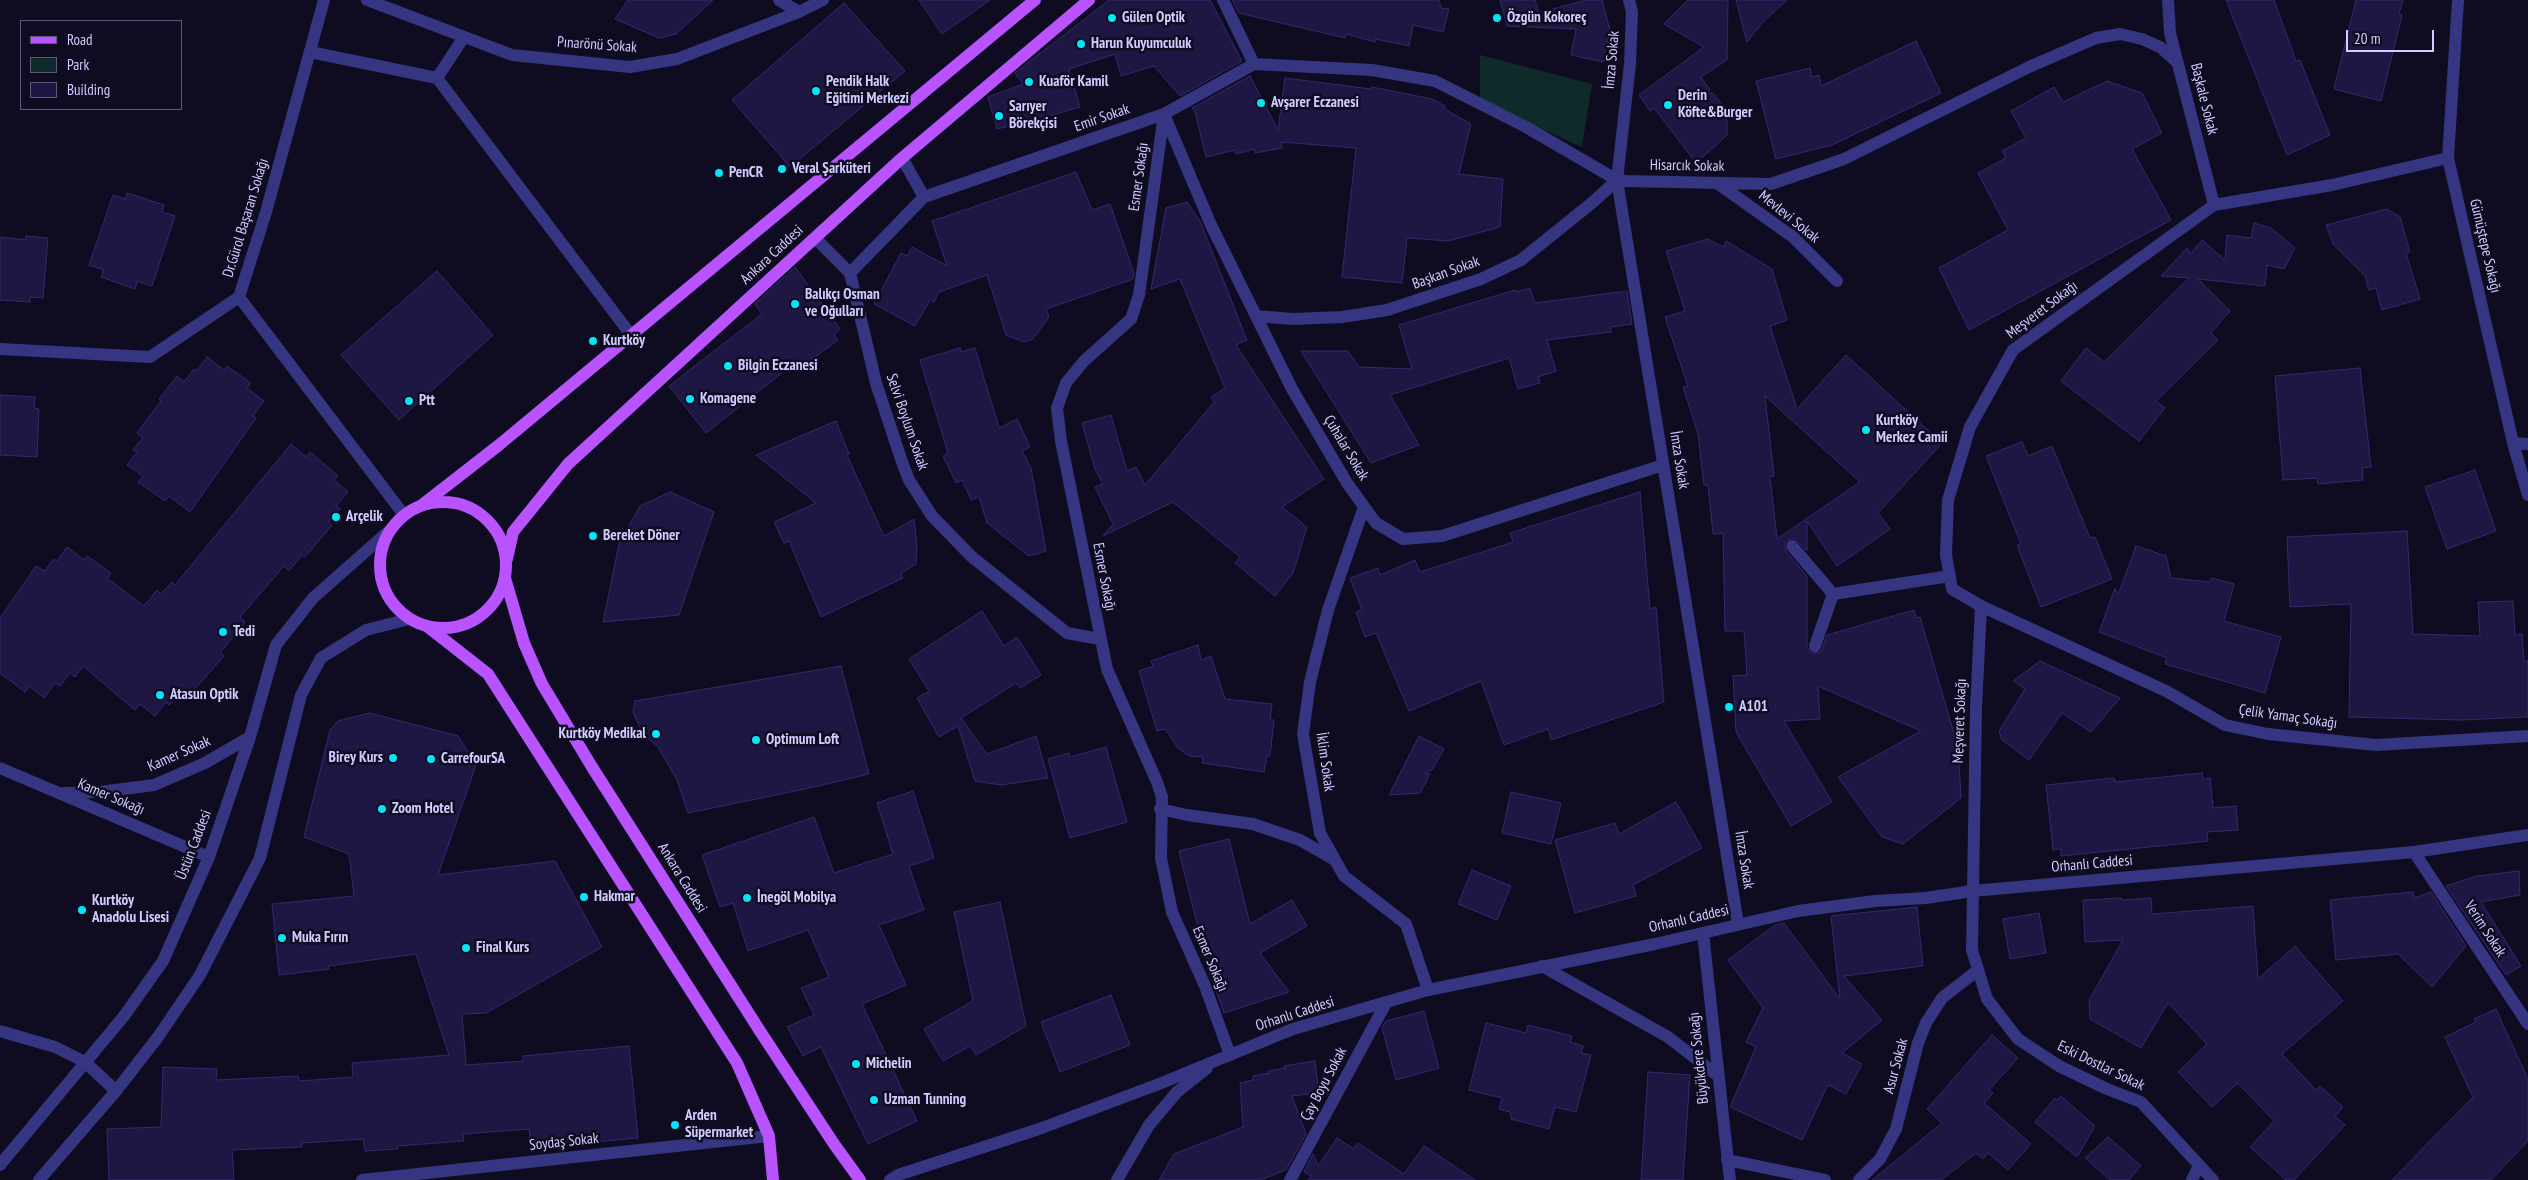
<!DOCTYPE html>
<html>
<head>
<meta charset="utf-8">
<style>
  body { margin:0 }
  #map { position:relative; width:2528px; height:1180px; overflow:hidden; background:#0f0c21; font-family:"PT Sans Narrow",sans-serif }
  canvas { display:block }
  .legend { position:absolute; left:20px; top:20px; width:162px; height:90px; box-sizing:border-box; background:#0f0c21; border:1px solid #5c597a; margin:0; padding:6px 9px; list-style:none; font-size:15px; color:#d0ccff }
  .legend li { display:flex; align-items:center; gap:10px; height:25px }
  .legend b { width:25px; border:1px solid #5c597a }
  .scale { position:absolute; left:2346px; top:30px; width:88px; height:22px; box-sizing:border-box; border:2px solid #d0ccff; border-top:0; padding-left:6px; font-size:15px; line-height:18px; white-space:nowrap; color:#d0ccff; -webkit-text-stroke:4px #0f0c21; paint-order:stroke }
</style>
</head>
<body>
<div id="map">
<canvas width="2528" height="1180"></canvas>
<ul class="legend">
<li><b style="height:6px;background:#b853ff"></b>Road</li>
<li><b style="height:14px;background:#0f2b29"></b>Park</li>
<li><b style="height:14px;background:#1f1743"></b>Building</li>
</ul>
<div class="scale">20 m</div>
</div>
<script>
const ctx = document.querySelector('canvas').getContext('2d');
ctx.lineJoin = 'round';
function fill(path, color) { ctx.fillStyle = color; ctx.fill(path, 'evenodd'); }
const shape = rows => new Path2D(rows.map(r => 'M' + r).join(''));
function strokePath(path, color, width, dash) { ctx.strokeStyle = color; ctx.lineWidth = width; ctx.lineCap = dash ? 'butt' : 'round'; ctx.setLineDash(dash || []); ctx.stroke(path); }
function label(font, color, halo, rows, align = 'center') {
  ctx.font = font + ' "PT Sans Narrow",sans-serif'; ctx.lineWidth = 5; ctx.setLineDash([]); ctx.textBaseline = 'middle'; ctx.strokeStyle = halo; ctx.fillStyle = color; for (const [text, x, y, turn = 0] of rows) {
    ctx.save(); ctx.translate(x, y); ctx.rotate((+turn || 0) * Math.PI / 180); ctx.textAlign = isNaN(turn) ? turn : align; if (halo) ctx.strokeText(text, 0, 0); ctx.fillText(text, 0, 0); ctx.restore();
  }
}
fill(shape([
  [1480,55,1592,84,1582,147,1480,101]
]), '#0f2b29');
const building = shape([
  [628,0,713,0,676,34,659,38,615,19,628,0],
  [919,0,990,0,942,34,919,0],
  [1109,0,1210,0,1242,61,1180,96,1154,66,1121,76,1115,54,1069,69,1080,107,1014,126,1014,125,997,129,988,97,1023,84,1015,73,1109,0],
  [1232,0,1439,0,1441,8,1449,9,1443,32,1413,25,1409,46,1375,39,1375,42,1346,34,1345,38,1239,13,1232,0],
  [1500,0,1535,0,1539,13,1586,0,1602,0,1610,30,1603,62,1571,55,1576,29,1507,26,1500,0],
  [1688,0,1728,0,1727,60,1701,77,1710,90,1707,94,1713,93,1727,111,1727,135,1696,163,1654,108,1650,111,1639,95,1704,47,1664,24,1688,0],
  [1736,0,1787,0,1762,23,1747,42,1736,0],
  [2226,0,2274,0,2296,61,2300,60,2330,135,2287,155,2226,0],
  [2356,0,2403,0,2399,14,2402,15,2381,101,2334,89,2356,0],
  [844,3,905,71,790,167,732,100,844,3],
  [1916,41,1941,93,1832,145,1776,159,1756,81,1810,68,1812,77,1819,75,1821,86,1916,41],
  [1250,76,1278,130,1285,78,1371,89,1372,87,1432,99,1445,106,1444,109,1471,124,1459,174,1503,179,1500,227,1448,241,1407,238,1402,283,1342,277,1356,148,1281,142,1282,148,1255,153,1254,149,1236,154,1235,150,1206,157,1195,112,1192,108,1250,76],
  [2107,81,2142,93,2162,133,2132,149,2171,220,1969,330,1939,268,2008,230,1978,173,2006,158,2002,151,2026,138,2011,111,2054,87,2063,102,2107,81],
  [1076,172,1092,210,1110,204,1134,273,1133,279,1046,309,1049,317,1033,339,1024,342,1006,335,987,275,939,292,934,302,930,300,915,326,874,304,901,253,907,256,912,247,947,266,932,221,1076,172],
  [127,193,164,205,162,212,175,216,152,286,137,281,135,289,101,277,104,270,89,265,113,195,125,199,127,193],
  [1187,202,1200,221,1247,340,1236,345,1324,479,1282,507,1307,527,1293,573,1275,596,1235,563,1240,557,1173,502,1103,536,1113,524,1095,487,1103,484,1095,469,1082,423,1111,415,1127,471,1136,467,1145,485,1214,402,1211,397,1225,388,1180,279,1151,289,1166,208,1187,202],
  [2387,209,2400,217,2410,252,2406,253,2420,299,2382,310,2376,288,2369,290,2365,276,2333,244,2326,225,2387,209],
  [2254,223,2271,228,2295,248,2284,269,2267,265,2265,286,2198,279,2230,311,2211,333,2218,340,2156,401,2165,408,2139,441,2061,381,2086,348,2104,362,2189,278,2161,276,2187,248,2190,254,2202,240,2225,260,2227,235,2251,238,2254,223],
  [26,236,48,238,43,298,30,297,30,302,0,300,0,237,26,240,26,236],
  [1708,239,1723,247,1726,241,1772,269,1787,320,1770,326,1797,409,1846,355,1942,443,1878,513,1890,529,1837,566,1807,521,1807,551,1794,538,1787,540,1784,544,1786,551,1807,576,1807,647,1812,653,1821,652,1827,635,1914,610,1916,618,1920,617,1958,747,1961,798,1903,844,1882,837,1838,777,1921,731,1818,686,1820,719,1784,721,1832,802,1791,826,1736,732,1733,676,1747,675,1744,631,1725,631,1723,533,1713,534,1708,485,1704,485,1698,434,1683,387,1688,386,1665,317,1685,311,1666,251,1708,239],
  [1765,396,1860,482,1777,539,1770,477,1774,476,1765,396],
  [795,267,840,329,834,335,838,340,802,367,797,361,706,433,669,386,762,314,755,304,795,267],
  [437,271,493,335,399,420,341,355,437,271],
  [1530,288,1535,303,1627,291,1632,324,1611,327,1611,332,1547,340,1556,371,1538,377,1540,383,1518,389,1509,358,1390,395,1419,445,1371,463,1301,351,1348,351,1359,367,1412,369,1399,325,1515,290,1516,292,1530,288],
  [960,348,961,352,975,348,999,428,1017,419,1030,447,1022,451,1031,468,1046,551,1029,556,987,523,979,497,971,500,962,480,956,483,943,456,948,453,920,360,960,348],
  [207,357,224,370,227,366,251,383,247,388,264,401,253,416,256,418,190,512,169,496,165,501,138,482,143,476,127,465,137,452,133,450,143,438,137,433,161,401,159,399,177,376,184,382,194,369,197,371,207,357],
  [2360,368,2371,467,2362,468,2363,480,2318,484,2317,478,2283,480,2275,376,2360,368],
  [0,395,35,397,34,408,39,409,37,457,0,455,0,395],
  [836,421,849,454,847,455,884,536,914,519,917,545,916,564,901,573,903,578,821,617,789,541,784,543,774,522,816,503,756,455,836,421],
  [2022,442,2028,456,2052,446,2090,538,2095,537,2112,579,2041,607,2017,545,2021,544,1986,456,2022,442],
  [291,444,306,457,310,452,338,476,334,480,348,492,336,506,340,509,328,522,332,525,305,557,302,555,289,571,284,566,240,617,245,622,220,653,224,656,186,699,179,694,169,705,166,702,155,716,140,704,135,710,83,666,75,677,70,673,60,686,55,683,44,698,29,686,25,692,0,673,0,618,36,566,44,571,54,559,57,561,67,547,84,560,87,556,111,573,107,578,144,606,157,590,161,594,172,582,175,585,291,444],
  [2475,470,2496,531,2447,549,2425,487,2475,470],
  [670,492,714,512,679,615,603,622,619,544,640,506,670,492],
  [1640,492,1650,609,1656,607,1664,702,1551,740,1548,729,1504,745,1481,681,1409,711,1376,633,1365,637,1356,612,1362,610,1350,578,1378,568,1380,575,1415,560,1420,572,1513,542,1510,533,1640,492],
  [2407,531,2413,634,2480,636,2478,602,2513,601,2515,635,2522,634,2524,661,2528,661,2528,717,2461,720,2349,717,2351,604,2290,607,2287,537,2407,531],
  [2136,546,2166,556,2171,578,2210,582,2212,578,2234,584,2224,621,2281,637,2265,693,2165,664,2167,658,2099,632,2115,588,2118,595,2136,546],
  [982,611,1004,646,1017,637,1041,675,1020,688,1016,683,961,718,987,754,1036,736,1048,778,1001,785,975,781,958,726,939,737,917,698,929,691,909,659,982,611],
  [1198,645,1201,660,1211,656,1225,699,1272,704,1270,720,1274,720,1270,756,1267,756,1264,772,1202,763,1203,757,1189,756,1178,748,1165,729,1157,731,1139,671,1153,666,1151,661,1198,645],
  [2040,661,2120,698,2091,732,2062,713,2029,760,2002,740,1999,731,2025,689,2013,681,2040,661],
  [841,666,869,774,805,789,688,813,677,780,658,747,643,734,633,712,635,701,841,666],
  [370,713,458,736,476,765,438,875,555,861,602,947,486,1013,462,1014,466,1065,523,1061,523,1056,629,1046,638,1138,531,1148,529,1129,463,1134,464,1141,398,1146,398,1149,365,1151,363,1139,302,1143,302,1147,232,1150,234,1180,109,1180,107,1129,161,1127,163,1067,217,1069,216,1080,298,1076,299,1081,353,1077,352,1063,449,1055,416,954,328,966,329,969,279,975,272,904,354,896,349,854,304,837,330,730,338,721,370,713],
  [1419,736,1444,749,1432,770,1425,773,1430,774,1420,793,1389,795,1419,736],
  [1106,747,1127,822,1070,838,1048,759,1069,753,1070,757,1106,747],
  [2202,773,2203,779,2210,778,2213,808,2236,806,2238,830,2207,832,2208,841,2061,856,2061,849,2053,850,2046,785,2114,778,2115,782,2202,773],
  [913,791,934,858,909,866,924,910,879,925,906,985,862,1004,917,1121,868,1144,821,1047,803,1056,787,1027,814,1015,801,988,829,977,808,930,748,951,733,903,720,907,702,855,814,817,834,873,893,854,877,803,913,791],
  [1511,792,1561,803,1551,844,1502,833,1511,792],
  [1676,802,1702,848,1633,885,1636,896,1575,913,1555,840,1615,823,1619,834,1676,802],
  [1229,839,1250,924,1292,900,1307,926,1260,953,1289,992,1224,1013,1205,960,1206,959,1179,851,1229,839],
  [1472,870,1511,886,1497,920,1458,904,1472,870],
  [2519,871,2520,895,2481,902,2521,966,2506,975,2446,886,2477,876,2519,871],
  [2413,892,2414,898,2431,892,2466,946,2432,987,2398,954,2336,960,2330,900,2413,892],
  [2121,898,2121,900,2151,898,2152,914,2253,906,2258,979,2295,946,2343,1001,2282,1054,2316,1090,2320,1086,2343,1107,2335,1116,2345,1125,2294,1180,2286,1180,2250,1147,2274,1121,2238,1083,2212,1107,2178,1072,2207,1044,2168,1003,2141,1048,2090,1019,2089,1000,2123,940,2085,942,2083,900,2121,898],
  [1000,902,1026,1026,976,1055,970,1046,943,1061,924,1029,973,1001,954,912,1000,902],
  [1917,907,1923,966,1844,976,1882,1020,1842,1053,1862,1064,1846,1094,1828,1085,1802,1140,1730,1107,1756,1047,1746,1042,1763,1008,1728,960,1775,925,1784,923,1840,999,1831,916,1917,907],
  [2039,913,2046,953,2010,959,2003,919,2039,913],
  [1111,995,1130,1045,1060,1072,1041,1022,1111,995],
  [2496,1009,2528,1079,2528,1141,2491,1180,2392,1180,2473,1097,2445,1037,2476,1022,2474,1019,2496,1009],
  [1424,1011,1439,1068,1396,1080,1382,1028,1386,1021,1424,1011],
  [1486,1023,1526,1033,1528,1025,1572,1036,1570,1042,1583,1046,1581,1053,1591,1055,1576,1112,1555,1107,1549,1129,1511,1119,1510,1112,1499,1109,1502,1098,1469,1090,1486,1023],
  [1992,1035,2018,1058,1989,1090,1993,1093,1984,1103,2031,1144,2008,1170,1988,1153,1983,1159,1976,1153,1941,1180,1872,1180,1942,1123,1927,1109,1992,1035],
  [1315,1061,1319,1093,1292,1096,1306,1134,1286,1170,1260,1180,1159,1180,1174,1154,1243,1127,1240,1083,1253,1080,1253,1076,1269,1073,1268,1071,1285,1068,1284,1066,1315,1061],
  [1648,1072,1690,1075,1683,1180,1641,1180,1648,1072],
  [2061,1096,2095,1126,2077,1157,2035,1122,2055,1098,2057,1100,2061,1096],
  [2108,1137,2141,1166,2129,1180,2110,1180,2085,1158,2108,1137],
  [1337,1138,1354,1149,1358,1143,1404,1174,1424,1146,1475,1180,1308,1180,1311,1176,1304,1172,1313,1154,1318,1166,1337,1138]
]);
fill(building, '#1f1743');
strokePath(building, '#34296f', 1);
strokePath(shape([
  [464,37,437,78,631,335],
  [310,52,437,78]
]), '#353582', 12);
strokePath(shape([
  [324,0,266,212,239,297,404,515],
  [367,0,512,55,630,67,677,59,799,12,823,0],
  [779,0,799,12],
  [1223,0,1254,64,1372,70,1435,81,1526,127,1617,180,1625,181,1771,184,1844,159,2029,67,2096,38,2120,34,2142,39,2160,47,2177,62],
  [1629,0,1632,12,1630,64,1617,180,1738,924],
  [2168,0,2170,33,2214,205],
  [2458,0,2448,158,2513,443,2528,495],
  [1164,114,1139,295,1131,319,1084,361,1066,383,1057,408,1061,441,1107,669,1157,782,1162,797,1161,858,1172,912,1205,986,1230,1055],
  [1164,114,1211,225,1292,389,1347,483,1376,523,1403,539,1442,536,1663,465],
  [902,158,924,197,850,273,876,383,902,462,909,480,932,516,972,557,1067,633,1100,639],
  [1717,183,1793,237,1837,281],
  [924,197,1164,114,1254,64],
  [815,238,850,273],
  [1256,316,1293,319,1342,317,1387,310,1481,279,1521,260,1593,202,1617,180],
  [0,349,150,357,239,297],
  [2513,443,2528,444],
  [1364,507,1328,610,1310,682,1303,734,1320,833,1344,876,1406,924,1428,990],
  [1792,546,1833,594],
  [1981,606,2166,691,2225,725,2268,734,2376,745,2528,736],
  [1815,646,1833,594,1950,576],
  [0,768,209,857],
  [64,793,100,792,154,785,205,763,250,737],
  [1160,809,1187,815,1253,824,1300,840,1335,860],
  [2414,852,2528,1024],
  [1703,933,1730,1180],
  [1542,966,1668,1037,1717,1075],
  [0,1031,55,1047,85,1062,116,1091],
  [1727,1160,1825,1180],
  [362,1180,769,1136],
  [1290,1180,1386,1003],
  [1859,1180,1880,1159,1896,1129,1918,1043,1926,1023,1942,998,1978,970],
  [2192,1180,2199,1165],
  [2213,1180,2141,1102,2107,1089,2059,1066,2018,1039,1987,999,1972,950,1976,708,1981,606,1952,589,1946,555,1948,500,1970,427,2013,350,2214,205,2332,185,2448,158]
]), '#353582', 12);
strokePath(shape([
  [0,1165,124,1016,163,961,209,857,250,737,276,645,313,598,390,530],
  [39,1180,116,1091,158,1037,200,975,260,858,301,695,321,658,366,630,409,619],
  [890,1180,898,1175,1039,1129,1159,1084,1293,1029,1428,990,1655,944,1798,911,1875,901,1926,898,1972,891,2414,852,2528,835],
  [1117,1180,1149,1125,1177,1092,1207,1068]
]), '#353582', 12);
strokePath(shape([
  '380 565a63 63 0 1 1 126 0a63 63 0 1 1-126 0Z',
  [422,505,499,445,1035,0],
  [507,559,513,532,568,464,902,158,1089,0],
  [505,578,524,643,542,684,592,767,758,1028,834,1144,860,1180],
  [428,627,488,674,737,1063,769,1136,773,1180]
]), '#b853ff', 12);
for (const [x, y, r, color] of [
  [1112,18,5,"#00e8f7"],
  [1497,18,5,"#00e8f7"],
  [1081,44,5,"#00e8f7"],
  [1029,82,5,"#00e8f7"],
  [816,91,5,"#00e8f7"],
  [1261,103,5,"#00e8f7"],
  [1668,105,5,"#00e8f7"],
  [999,116,5,"#00e8f7"],
  [782,169,5,"#00e8f7"],
  [719,173,5,"#00e8f7"],
  [795,304,5,"#00e8f7"],
  [593,341,5,"#00e8f7"],
  [728,366,5,"#00e8f7"],
  [690,399,5,"#00e8f7"],
  [409,401,5,"#00e8f7"],
  [1866,430,5,"#00e8f7"],
  [336,517,5,"#00e8f7"],
  [593,536,5,"#00e8f7"],
  [223,632,5,"#00e8f7"],
  [160,695,5,"#00e8f7"],
  [1729,707,5,"#00e8f7"],
  [656,734,5,"#00e8f7"],
  [756,740,5,"#00e8f7"],
  [393,758,5,"#00e8f7"],
  [431,759,5,"#00e8f7"],
  [382,809,5,"#00e8f7"],
  [584,897,5,"#00e8f7"],
  [747,898,5,"#00e8f7"],
  [82,910,5,"#00e8f7"],
  [282,938,5,"#00e8f7"],
  [466,948,5,"#00e8f7"],
  [856,1064,5,"#00e8f7"],
  [874,1100,5,"#00e8f7"],
  [675,1125,5,"#00e8f7"]
]) { const dot = new Path2D(); dot.arc(x, y, r, 0, 2 * Math.PI); ctx.fillStyle = color; ctx.fill(dot); strokePath(dot, '#0f0c21', 2); }
label('bold 15px', '#d0ccff', '#0f0c21', [
  ["Gülen Optik",1122,18],
  ["Özgün Kokoreç",1507,18],
  ["Harun Kuyumculuk",1091,44],
  ["Pendik Halk",826,82],
  ["Eğitimi Merkezi",826,99],
  ["Kuaför Kamil",1039,82],
  ["Derin",1678,96],
  ["Köfte&Burger",1678,113],
  ["Avşarer Eczanesi",1271,103],
  ["Sarıyer",1009,107],
  ["Börekçisi",1009,124],
  ["Veral Şarküteri",792,169],
  ["PenCR",729,173],
  ["Balıkçı Osman",805,295],
  ["ve Oğulları",805,312],
  ["Kurtköy",603,341],
  ["Bilgin Eczanesi",738,366],
  ["Komagene",700,399],
  ["Ptt",419,401],
  ["Kurtköy",1876,421],
  ["Merkez Camii",1876,438],
  ["Arçelik",346,517],
  ["Bereket Döner",603,536],
  ["Tedi",233,632],
  ["Atasun Optik",170,695],
  ["A101",1739,707],
  ["Kurtköy Medikal",646,734,"right"],
  ["Optimum Loft",766,740],
  ["Birey Kurs",383,758,"right"],
  ["CarrefourSA",441,759],
  ["Zoom Hotel",392,809],
  ["Hakmar",594,897],
  ["İnegöl Mobilya",757,898],
  ["Kurtköy",92,901],
  ["Anadolu Lisesi",92,918],
  ["Muka Fırın",292,938],
  ["Final Kurs",476,948],
  ["Michelin",866,1064],
  ["Uzman Tunning",884,1100],
  ["Arden",685,1116],
  ["Süpermarket",685,1133]
], 'left');
label('15px', '#d0ccff', '#0f0c21', [
  ["Pınarönü Sokak",597,45,4],
  ["İmza Sokak",1612,60,-85],
  ["Başkale Sokak",2204,99,76],
  ["Emir Sokak",1102,118,-19],
  ["Hisarcık Sokak",1687,166,1],
  ["Esmer Sokağı",1139,177,-82],
  ["Mevlevi Sokak",1789,217,39],
  ["Dr.Gürol Başaran Sokağı",246,218,-73],
  ["Gümüştepe Sokağı",2485,246,77],
  ["Ankara Caddesi",772,255,-43],
  ["Başkan Sokak",1446,273,-20],
  ["Meşveret Sokağı",2042,310,-37],
  ["Selvi Boylum Sokak",907,422,71],
  ["Çuhalar Sokak",1346,448,59],
  ["İmza Sokak",1679,460,81],
  ["Esmer Sokağı",1104,577,79],
  ["Çelik Yamaç Sokağı",2288,717,8],
  ["Meşveret Sokağı",1960,721,-88],
  ["Kamer Sokak",179,754,-24],
  ["İklim Sokak",1325,762,82],
  ["Kamer Sokağı",111,797,23],
  ["Üstün Caddesi",194,845,-69],
  ["İmza Sokak",1744,860,81],
  ["Orhanlı Caddesi",2092,864,-5],
  ["Ankara Caddesi",682,878,58],
  ["Orhanlı Caddesi",1689,919,-13],
  ["Verim Sokak",2485,929,57],
  ["Esmer Sokağı",1210,959,67],
  ["Orhanlı Caddesi",1295,1014,-18],
  ["Büyükdere Sokağı",1699,1058,-96],
  ["Asur Sokak",1896,1066,-75],
  ["Eski Dostlar Sokak",2101,1066,26],
  ["Çay Boyu Sokak",1324,1084,-62],
  ["Soydaş Sokak",564,1142,-6]
]);
</script>
</body>
</html>
